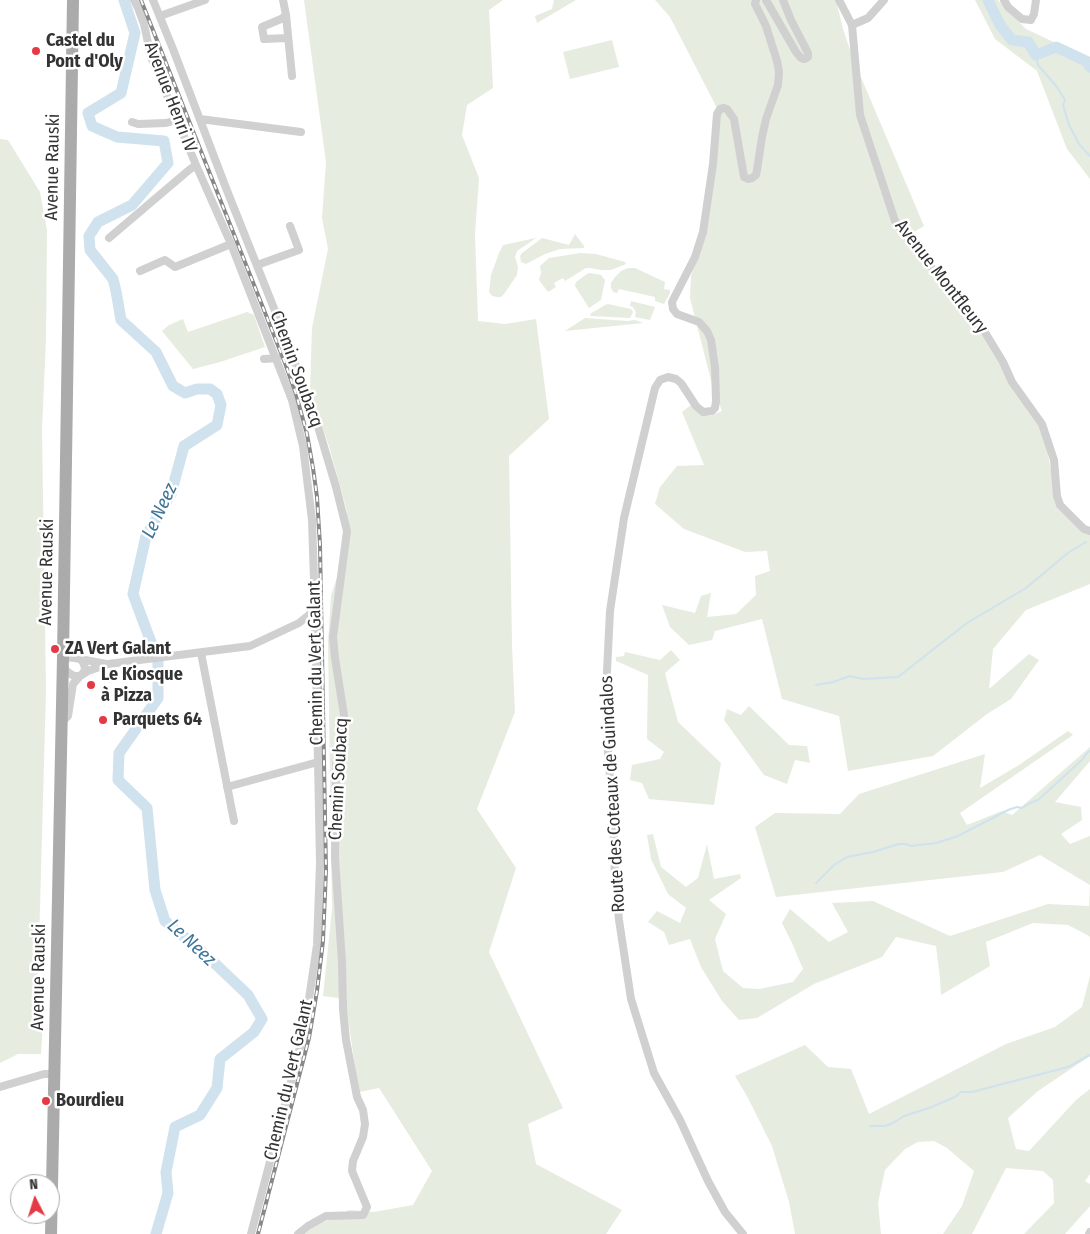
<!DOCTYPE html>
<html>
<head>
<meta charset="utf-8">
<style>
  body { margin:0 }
  #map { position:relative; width:1090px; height:1234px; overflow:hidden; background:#fff; font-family:"Fira Sans Condensed",sans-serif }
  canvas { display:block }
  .north { position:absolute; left:10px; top:1174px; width:50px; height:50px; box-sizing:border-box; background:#fff; border:1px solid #adadad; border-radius:50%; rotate:355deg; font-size:14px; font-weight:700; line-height:20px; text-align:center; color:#333 }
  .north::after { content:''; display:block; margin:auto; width:18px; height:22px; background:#e63946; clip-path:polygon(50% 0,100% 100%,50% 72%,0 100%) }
</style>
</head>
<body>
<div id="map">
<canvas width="1090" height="1234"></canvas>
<div class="north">N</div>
</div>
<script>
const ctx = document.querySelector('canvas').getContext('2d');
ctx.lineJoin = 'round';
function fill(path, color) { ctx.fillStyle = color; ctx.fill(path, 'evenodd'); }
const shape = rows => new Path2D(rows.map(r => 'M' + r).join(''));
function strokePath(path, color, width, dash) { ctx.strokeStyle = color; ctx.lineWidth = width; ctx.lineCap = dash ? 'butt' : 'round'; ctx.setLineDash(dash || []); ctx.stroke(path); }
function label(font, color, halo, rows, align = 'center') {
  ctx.font = font + ' "Fira Sans Condensed",sans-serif'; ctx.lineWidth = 5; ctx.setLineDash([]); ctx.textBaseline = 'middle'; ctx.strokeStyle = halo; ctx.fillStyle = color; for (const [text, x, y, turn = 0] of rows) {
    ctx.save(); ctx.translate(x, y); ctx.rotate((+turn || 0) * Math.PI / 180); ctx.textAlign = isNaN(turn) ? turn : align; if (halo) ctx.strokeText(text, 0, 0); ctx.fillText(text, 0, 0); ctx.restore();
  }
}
fill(shape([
  [304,0,503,0,489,10,493,88,467,105,462,135,479,178,475,234,478,321,505,324,536,319,549,419,509,456,512,645,515,712,477,809,516,868,489,952,563,1108,528,1124,536,1164,622,1210,606,1234,304,1234,314,1227,349,1210,374,1212,413,1205,432,1171,379,1088,359,1092,345,999,323,996,332,909,328,642,331,596,350,536,346,508,329,446,310,391,312,328,328,249,322,218,326,162],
  [554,0,576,0,537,23,535,16,552,9],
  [655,0,836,0,843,29,852,56,924,226,911,234,950,292,980,328,1044,434,1057,501,1078,525,1090,527,1090,584,1026,610,993,649,989,689,1029,654,1039,660,1011,699,987,714,933,756,848,771,839,716,782,699,762,619,715,631,712,640,689,645,670,627,662,605,695,613,701,596,711,593,707,617,736,614,756,595,755,576,770,571,767,551,745,552,684,529,655,504,660,487,677,466,704,465,682,412,691,405,710,416,722,411,713,388,690,298,691,276,708,222,718,110,670,17],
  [975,0,998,0,1026,29,1090,59,1090,179,1067,149,1037,71,995,39],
  [612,40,619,67,570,79,563,52],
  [0,139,8,140,40,192,47,230,46,339,42,429,46,690,38,980,43,1022,41,1054,18,1054,0,1063],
  [575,234,584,246,584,248,560,249,545,254,526,264,521,262,520,256,522,253,542,238,569,245],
  [536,238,517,251,515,257,518,267,517,275,504,294,501,297,497,297,492,296,489,292,491,275,499,253,503,245],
  [580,253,596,254,625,262,626,264,611,270,601,270,590,268,586,268,565,281,563,278,554,283,556,287,548,292,539,280,541,273,540,266,549,258],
  [628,268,635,268,665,282,664,289,670,290,670,293,664,304,655,301,655,297,619,289,617,293,613,292,611,288,611,283,615,277,621,271],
  [590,273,601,275,605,280,601,300,589,308,575,286,576,282,587,274],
  [631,301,655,307,650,320,635,317,636,312,633,307,630,306],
  [608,304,631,309,633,312,630,318,591,316,590,314,605,305],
  [247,312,254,315,265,347,220,362,193,369,162,331,169,325,183,319,188,332],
  [585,318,627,321,635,320,643,323,565,331],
  [671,650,680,660,665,673,678,722,721,763,714,805,649,799,642,783,630,780,632,765,660,759,664,752,647,739,648,675,616,661,616,657,624,656,625,652,660,660],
  [749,706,789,745,807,746,810,763,795,760,787,784,764,775,724,720,727,709,741,715],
  [1068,731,1073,735,960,813,967,825,1002,811,1012,815,1090,747,1090,761,1055,802,1081,807,1082,820,1061,834,1070,844,1090,836,1090,938,1089,936,1068,925,1033,923,986,942,990,966,941,995,940,978,936,946,896,937,882,957,814,984,757,1018,739,1020,722,1001,701,967,690,939,669,945,664,932,648,922,657,911,680,923,686,908,668,894,651,859,647,835,653,834,661,867,686,887,698,878,707,844,714,879,740,874,741,878,709,900,726,914,715,939,723,971,743,988,759,989,793,982,803,969,792,943,782,923,790,909,829,942,848,932,832,903,873,901,950,936,1048,904,1089,906,1090,885,1040,855,1003,872,776,897,755,827,775,813,840,814,859,794,985,754,980,788,1019,765],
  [1090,976,1090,1056,1038,1091,1008,1118,1016,1149,1029,1151,1076,1100,1090,1089,1090,1174,1085,1181,1090,1184,1090,1206,1065,1234,1024,1234,1054,1203,1053,1180,1043,1171,1006,1168,972,1234,943,1234,962,1206,974,1171,947,1148,934,1141,918,1142,905,1149,885,1170,878,1203,881,1234,795,1234,789,1202,772,1146,748,1098,735,1076,805,1045,828,1067,851,1069,869,1114,1006,1044,1055,1027,1082,1007]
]), '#e6ecdf');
strokePath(shape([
  [1036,55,1038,65,1057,87,1065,100,1063,105,1069,125,1079,144,1090,156],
  [816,685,833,682,850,676,863,679,898,677,967,623,1026,588,1069,552,1086,542],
  [816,883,834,865,847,857,873,852,899,844,906,844,911,846,936,843,958,836,1008,810,1017,807,1022,808,1030,803,1038,800,1083,759,1086,754,1090,751],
  [870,1126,885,1126,893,1123,904,1116,929,1108,955,1097,961,1092,972,1092,1068,1067,1090,1055]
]), '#cfe2ee', 2);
strokePath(shape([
  [124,0,135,33,121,93,88,113,92,126,117,137,164,141,168,163,132,205,98,222,89,236,90,250,113,279,116,291,121,320,156,352,173,386,185,393,197,389,210,389,217,394,221,405,217,425,184,446,171,494,146,536,133,594,158,661,158,698,119,753,118,780,147,808,155,890,165,921,206,955,248,995,262,1019,254,1032,220,1059,217,1088,200,1115,175,1127,166,1172,168,1193,156,1234],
  [988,0,1000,25,1012,40,1028,42,1036,55,1056,47,1086,61,1090,67]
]), '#cfe2ee', 11);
strokePath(shape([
  [134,0,138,8,144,24,151,57,196,165,231,244,292,400,303,446,312,520,315,610,320,863,317,945,304,1032,251,1234],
  [153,0,173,49,226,188,285,336,316,420,336,487,347,531,333,637,335,658,344,715,336,765,335,858,342,962,343,1009,346,1040,357,1097,363,1110,365,1124,363,1137,353,1161,352,1171,367,1207,363,1215,326,1216,308,1226,298,1234],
  [283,0,286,15,292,76],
  [766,0,796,52,801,58,805,59,808,57,808,53,791,20,783,0],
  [839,0,852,25,860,115,895,221,919,253,980,324,1003,362,1012,382,1042,424,1054,460,1057,496,1060,505,1084,529,1090,531],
  [1004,0,1008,7,1022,19,1031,20,1034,14,1036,0],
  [286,15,281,19,262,27,264,39,288,38],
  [160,16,205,0],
  [852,25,868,18,884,0],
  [200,119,301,132],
  [132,122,138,124,166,123,177,120],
  [109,238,189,170,196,165],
  [257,265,299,250,290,226],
  [140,271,165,260,175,267,231,244],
  [264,359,277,358],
  [201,653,234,821],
  [63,657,75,658,106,664],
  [63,667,69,673,74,676,80,676,84,672,85,668,83,662,80,659],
  [64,720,68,716,73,684,80,676,88,671,108,664,250,646,299,623,315,610],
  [227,787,318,762],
  [0,1087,44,1074,55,1074],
  [743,1234,725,1212,708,1181,680,1120,654,1073,631,999,619,920,615,879,613,812,608,754,607,671,610,611,624,518,655,388,660,380,668,377,676,379,681,383,696,406,703,412,712,411,715,408,716,401,715,367,711,340,707,331,699,322,677,314,673,309,672,302,695,257,703,232,713,164,717,114,720,109,724,108,727,109,734,119,744,177,748,179,752,178,756,175,757,170,762,137,766,119,778,85,779,72,777,61,766,26,755,4,756,0],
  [1089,1234,1090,1232]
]), '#d0d0d0', 8);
strokePath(shape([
  [51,1234,63,657,73,0]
]), '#ababab', 12);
const rail = shape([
  [141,0,285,363,296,394,307,434,313,468,317,497,320,545,326,870,323,941,317,991,309,1038,258,1234]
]);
strokePath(rail, '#888', 4);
strokePath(rail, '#fff', 2, [5.5]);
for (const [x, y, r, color] of [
  [36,51,5,"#e63946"],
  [55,649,5,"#e63946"],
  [91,685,5,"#e63946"],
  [103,720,5,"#e63946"],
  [46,1101,5,"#e63946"]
]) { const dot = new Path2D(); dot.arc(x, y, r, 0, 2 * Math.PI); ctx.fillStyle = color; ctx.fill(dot); strokePath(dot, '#fff', 2); }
label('bold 18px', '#333', '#fff', [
  ["Castel du",46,41],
  ["Pont d'Oly",46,62],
  ["ZA Vert Galant",65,649],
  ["Le Kiosque",101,675],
  ["à Pizza",101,696],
  ["Parquets 64",113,720],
  ["Bourdieu",56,1101]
], 'left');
label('18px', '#333', '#fff', [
  ["Avenue Henri IV",170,97,69],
  ["Avenue Rauski",53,167,-89],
  ["Avenue Montfleury",941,277,52],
  ["Chemin Soubacq",296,369,70],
  ["Avenue Rauski",47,572,-89],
  ["Chemin du Vert Galant",316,663,-91],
  ["Chemin Soubacq",339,779,-87],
  ["Route des Coteaux de Guindalos",613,794,-93],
  ["Avenue Rauski",39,977,-89],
  ["Chemin du Vert Galant",289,1080,-77]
]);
label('italic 19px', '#3f7597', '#fff', [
  ["Le Neez",160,511,-65],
  ["Le Neez",191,943,43]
]);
</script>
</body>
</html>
